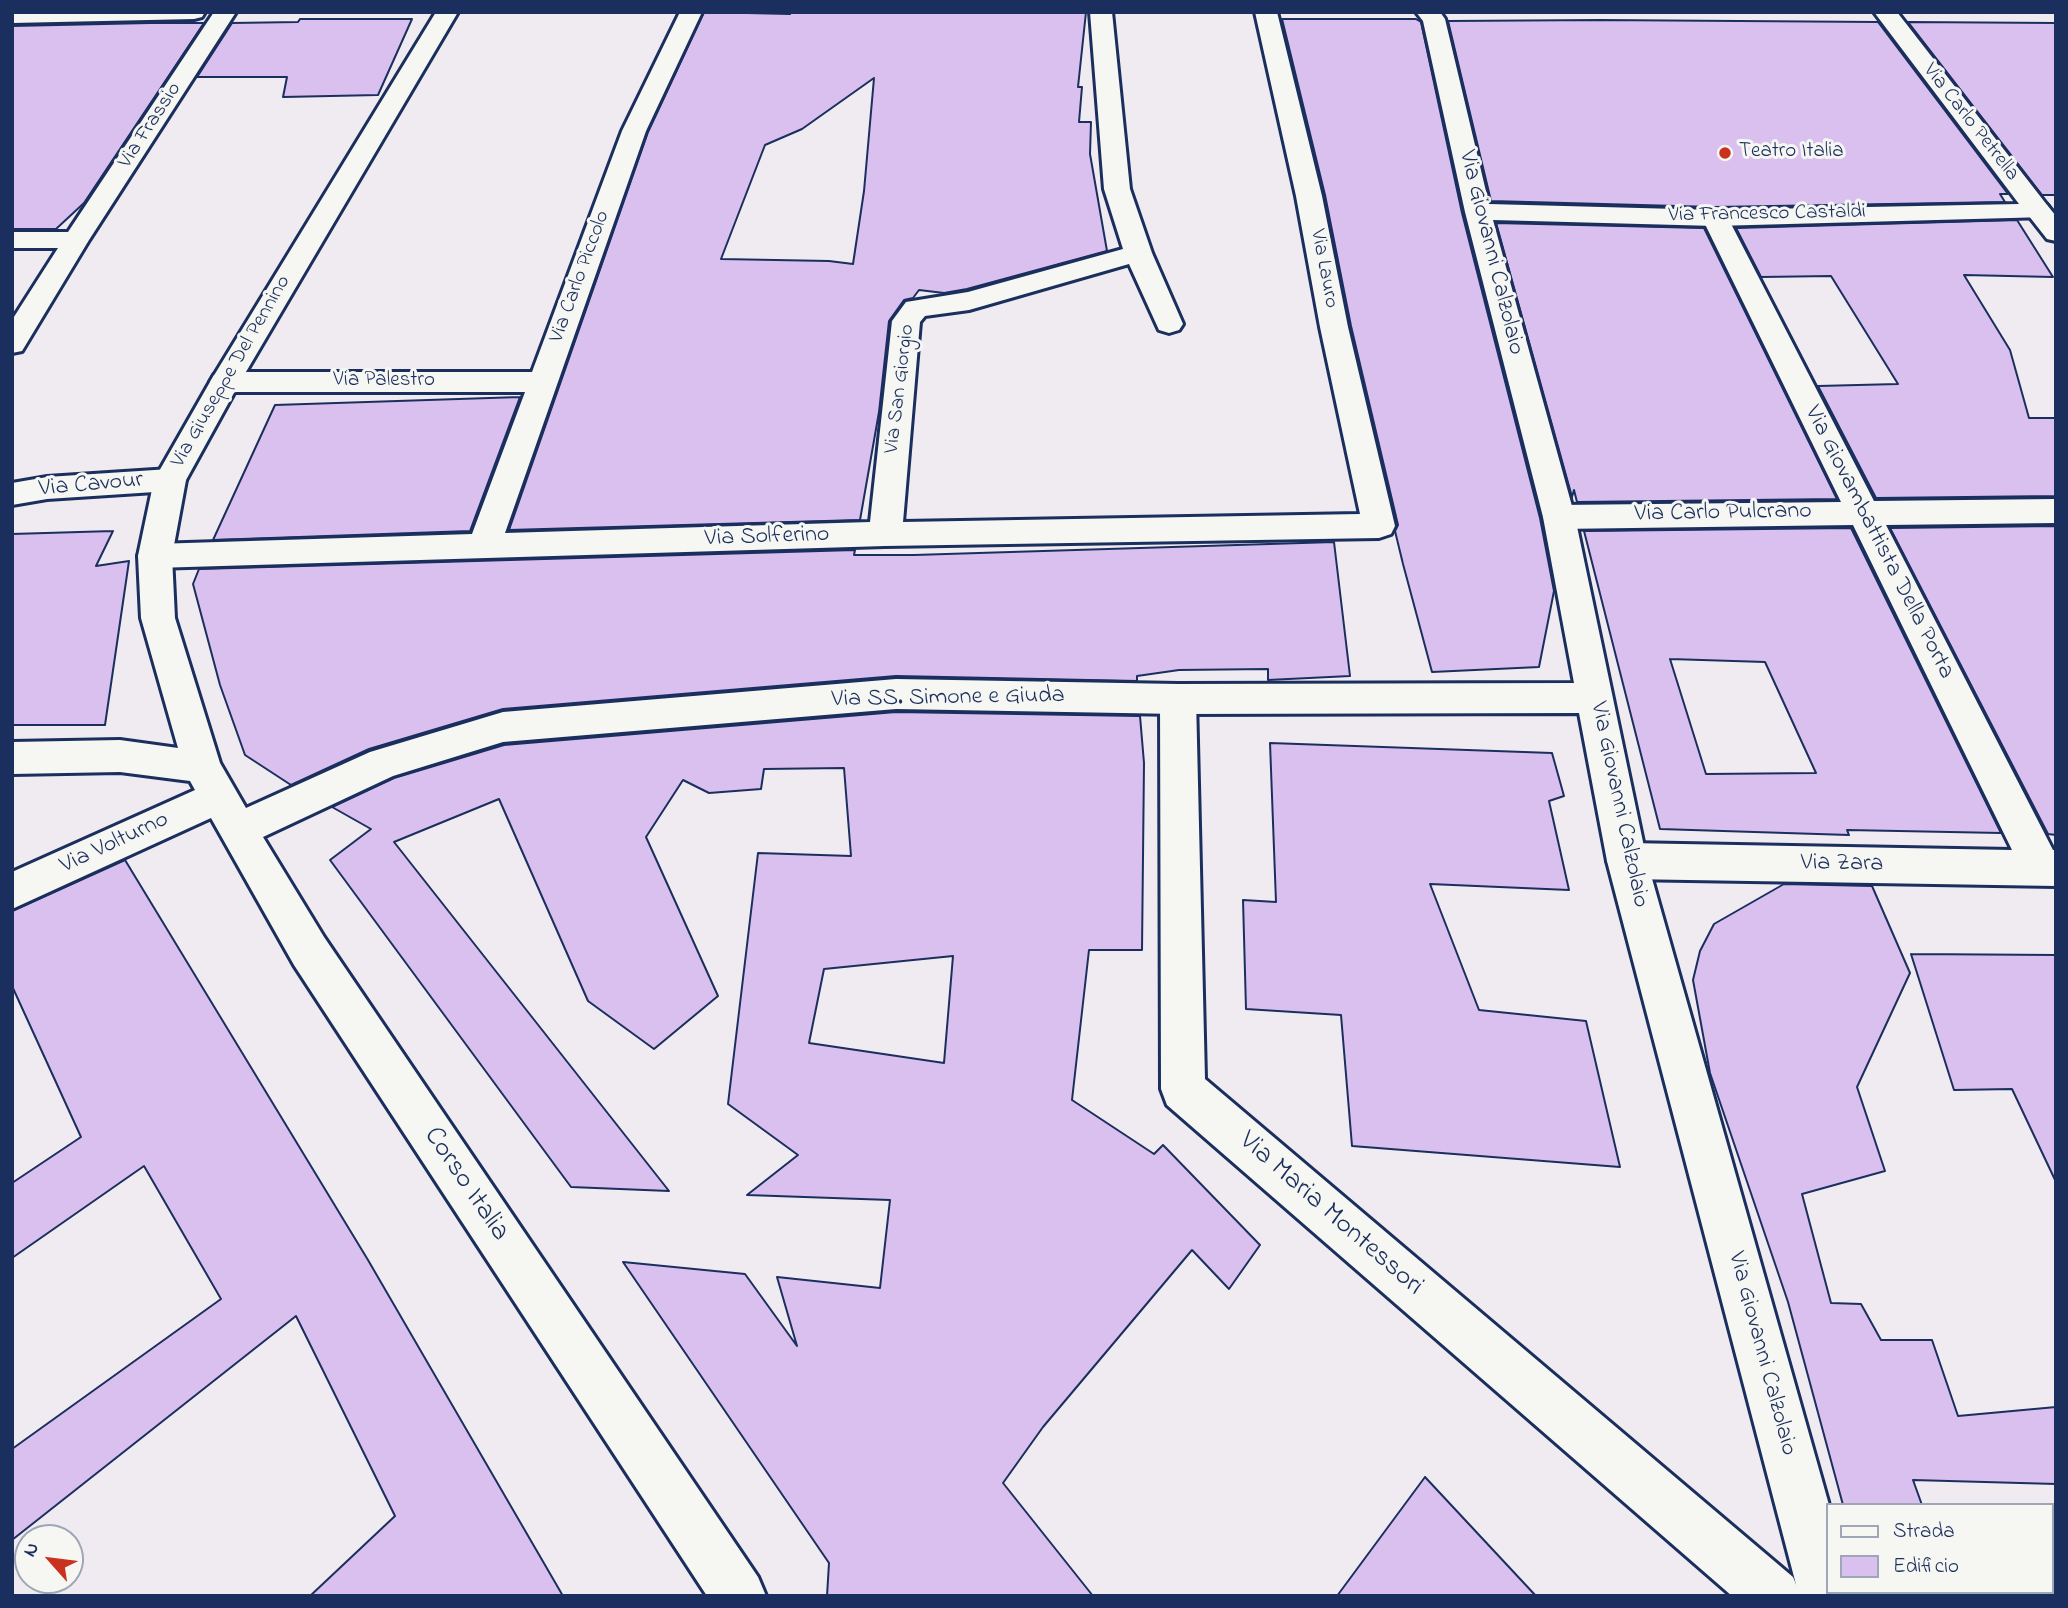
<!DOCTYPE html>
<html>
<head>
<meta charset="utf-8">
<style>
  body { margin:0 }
  #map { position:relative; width:2068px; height:1608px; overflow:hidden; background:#f0ebf1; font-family:"Indie Flower",sans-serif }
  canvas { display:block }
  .frame { position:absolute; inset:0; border:14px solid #1b2f5e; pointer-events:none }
  .legend { position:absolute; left:1826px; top:1503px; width:228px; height:91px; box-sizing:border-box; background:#f6f6f2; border:2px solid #9ea6b7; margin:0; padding:9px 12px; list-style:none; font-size:21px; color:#1b2f5e }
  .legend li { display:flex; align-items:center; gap:14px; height:35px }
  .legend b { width:35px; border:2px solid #9ea6b7 }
  .north { position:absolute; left:14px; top:1524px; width:70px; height:70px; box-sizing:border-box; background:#f6f6f2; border:2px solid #9ea6b7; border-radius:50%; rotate:298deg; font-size:19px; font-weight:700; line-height:28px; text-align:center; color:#1b2f5e }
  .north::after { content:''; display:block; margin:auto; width:24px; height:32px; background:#c8321e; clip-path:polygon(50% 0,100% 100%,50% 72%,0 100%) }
</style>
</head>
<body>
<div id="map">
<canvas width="2068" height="1608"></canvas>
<div class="frame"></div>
<ul class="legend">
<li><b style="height:9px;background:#f6f6f2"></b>Strada</li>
<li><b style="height:19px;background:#d9c0ef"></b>Edificio</li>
</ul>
<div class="north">N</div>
</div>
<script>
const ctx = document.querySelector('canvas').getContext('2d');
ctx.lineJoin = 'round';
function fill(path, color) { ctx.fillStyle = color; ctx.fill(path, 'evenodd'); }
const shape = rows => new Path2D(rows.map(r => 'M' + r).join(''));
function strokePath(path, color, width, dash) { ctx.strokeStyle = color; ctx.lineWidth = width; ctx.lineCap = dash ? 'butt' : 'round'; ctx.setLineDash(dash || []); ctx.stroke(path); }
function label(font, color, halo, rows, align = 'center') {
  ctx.font = font + ' "Indie Flower",sans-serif'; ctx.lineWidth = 6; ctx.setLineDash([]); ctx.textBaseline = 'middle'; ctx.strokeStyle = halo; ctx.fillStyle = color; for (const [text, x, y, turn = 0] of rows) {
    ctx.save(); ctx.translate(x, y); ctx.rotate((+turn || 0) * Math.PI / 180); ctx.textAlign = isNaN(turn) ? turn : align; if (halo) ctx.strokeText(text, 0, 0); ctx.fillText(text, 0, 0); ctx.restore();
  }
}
const building = shape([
  [704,12,790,14,791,12,1086,12,1078,87,1082,87,1079,122,1091,122,1090,154,1107,251,967,289,944,293,919,290,913,298,904,300,889,321,879,412,860,520,509,530,648,132,704,12],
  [874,78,864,191,853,264,829,261,721,259,765,145,802,129,874,78],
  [300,19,412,19,378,95,283,97,287,77,197,77,232,23,298,22,300,19],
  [1282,19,1416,19,1421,22,1462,213,1540,518,1554,591,1539,667,1432,672,1403,564,1395,531,1398,525,1351,326,1325,195,1282,19],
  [1600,20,1878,22,2008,194,2000,194,2005,202,1715,207,1491,201,1448,21,1600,20],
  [1908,22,2056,23,2056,195,2042,195,1908,22],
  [150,23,204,23,84,203,56,229,12,229,12,26,150,23],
  [2017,220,2053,277,1964,275,2010,350,2029,418,2056,418,2056,496,1876,498,1818,386,1898,384,1831,276,1761,277,1736,228,2017,220],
  [1496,223,1704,228,1837,499,1577,502,1574,490,1572,497,1496,223],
  [520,397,470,531,213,540,275,405,520,397],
  [2056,526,2056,835,2048,834,1890,528,2056,526],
  [1851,528,2001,833,1847,830,1849,835,1660,829,1584,531,1851,528],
  [1670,659,1765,662,1816,773,1706,774,1670,659],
  [113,531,96,566,129,561,105,725,12,725,12,534,113,531],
  [1334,542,1350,676,1268,680,1268,669,1179,670,1137,676,1137,681,896,676,503,709,369,749,291,785,245,755,220,685,193,584,199,569,855,550,854,555,914,555,1334,542],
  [896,712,1140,716,1144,763,1142,950,1089,950,1072,1100,1154,1154,1163,1145,1260,1245,1229,1289,1192,1250,1043,1427,1003,1483,1093,1596,827,1596,829,1563,623,1262,745,1274,797,1346,777,1277,880,1288,890,1200,747,1195,798,1155,728,1104,758,853,851,856,844,768,764,769,761,789,709,793,683,780,646,837,718,996,654,1049,588,1001,499,799,394,842,669,1191,571,1187,330,860,371,829,332,807,394,778,504,745,896,712],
  [953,956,944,1063,809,1043,824,969,953,956],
  [1270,743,1552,753,1564,796,1549,801,1569,890,1430,884,1479,1010,1586,1021,1620,1167,1352,1146,1341,1015,1246,1009,1243,900,1276,902,1270,743],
  [125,860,368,1260,563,1596,310,1596,395,1516,296,1316,12,1540,12,1449,221,1299,144,1166,12,1258,12,1183,81,1137,12,986,12,911,125,860],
  [1784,884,1872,886,1910,973,1857,1087,1885,1171,1802,1194,1831,1303,1861,1304,1881,1340,1932,1340,1958,1416,2056,1407,2056,1484,1913,1480,1922,1505,1843,1505,1788,1302,1710,1073,1693,980,1700,951,1714,924,1784,884],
  [1911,954,2056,955,2056,1182,2012,1089,1954,1090,1911,954],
  [1425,1477,1536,1596,1337,1596,1425,1477]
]);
fill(building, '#d9c0ef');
strokePath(building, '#1b2f5e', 2);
const street = shape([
  [12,12,205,12,202,17,194,19,12,23,12,12],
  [214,12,236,12,89,240,22,351,12,353,12,320,58,248,12,248,12,232,68,232,214,12],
  [680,12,702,12,646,131,505,533,870,522,892,321,906,302,968,292,1123,249,1104,189,1090,12,1112,12,1130,189,1152,253,1183,324,1179,330,1169,333,1159,330,1129,264,969,310,925,316,920,322,903,522,1360,514,1320,327,1296,196,1255,12,1277,12,1322,196,1348,327,1395,526,1391,534,1379,538,885,546,155,568,143,565,138,556,143,547,155,544,472,534,525,392,225,392,214,389,210,382,214,375,225,372,532,372,622,131,680,12],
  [2038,203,2047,205,2056,216,2056,241,2047,239,2025,211,2029,205,2038,203],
  [1715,210,1724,212,1728,218,1874,501,2056,499,2056,523,1886,525,2053,850,2056,850,2056,886,1627,879,1613,873,1607,861,1613,849,1627,843,2012,850,1853,525,1559,529,1547,525,1543,517,1547,509,1559,505,1841,502,1702,218,1706,212,1715,210],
  [170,469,181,472,186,480,181,488,170,491,47,499,12,505,12,483,47,477,170,469],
  [1178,684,1191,689,1196,699,1205,1079,1793,1577,1801,1596,1732,1596,1167,1105,1161,1089,1160,699,1165,689,1178,684]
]);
const secondary = shape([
  [436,12,458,12,240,382,186,480,172,556,175,618,220,763,246,808,370,752,503,712,896,679,1178,684,1574,683,1543,517,1465,212,1423,21,1416,12,1440,12,1445,19,1489,204,1715,210,2019,204,1874,12,1897,12,2047,205,2051,211,2047,217,1715,226,1493,220,1575,517,1647,861,1829,1505,1828,1592,1853,1592,1854,1596,1799,1596,1607,861,1579,713,1178,714,896,709,503,742,393,776,263,837,324,937,758,1577,766,1596,707,1596,294,965,211,818,12,909,12,872,195,790,190,781,120,772,12,774,12,742,120,740,178,748,141,618,138,556,154,480,210,382,436,12]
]);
strokePath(street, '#1b2f5e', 6);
strokePath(secondary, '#1b2f5e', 6);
fill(street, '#f6f6f2');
fill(secondary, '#f6f6f2');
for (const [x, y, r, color] of [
  [1725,153,7,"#c8321e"]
]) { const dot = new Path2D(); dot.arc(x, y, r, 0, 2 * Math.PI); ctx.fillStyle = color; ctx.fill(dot); strokePath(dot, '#f6f6f2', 2.5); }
label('21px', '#1b2f5e', '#f6f6f2', [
  ["Via Carlo Petrella",1970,123,52],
  ["Via Frassio",151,126,-57],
  ["Via Francesco Castaldi",1767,215,-1],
  ["Via Lauro",1323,269,79],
  ["Via Carlo Piccolo",581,277,-70],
  ["Via Giuseppe Del Pennino",232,372,-60],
  ["Via Palestro",384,382],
  ["Via San Giorgio",901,389,-83]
]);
label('21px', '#1b2f5e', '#f6f6f2', [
  ["Teatro Italia",1739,153]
], 'left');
label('24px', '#1b2f5e', '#f6f6f2', [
  ["Via Giovanni Calzolaio",1490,253,76],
  ["Via Cavour",91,486,-5],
  ["Via Carlo Pulcrano",1723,514,-1],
  ["Via Solferino",767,538,-2],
  ["Via Giovambattista Della Porta",1878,543,63],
  ["Via SS. Simone e Giuda",948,699,-1],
  ["Via Giovanni Calzolaio",1618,805,78],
  ["Via Volturno",115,844,-25],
  ["Via Zara",1842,865,1],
  ["Via Giovanni Calzolaio",1761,1354,75]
]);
label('28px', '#1b2f5e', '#f6f6f2', [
  ["Corso Italia",465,1185,56],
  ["Via Maria Montessori",1330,1215,41]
]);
</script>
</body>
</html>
